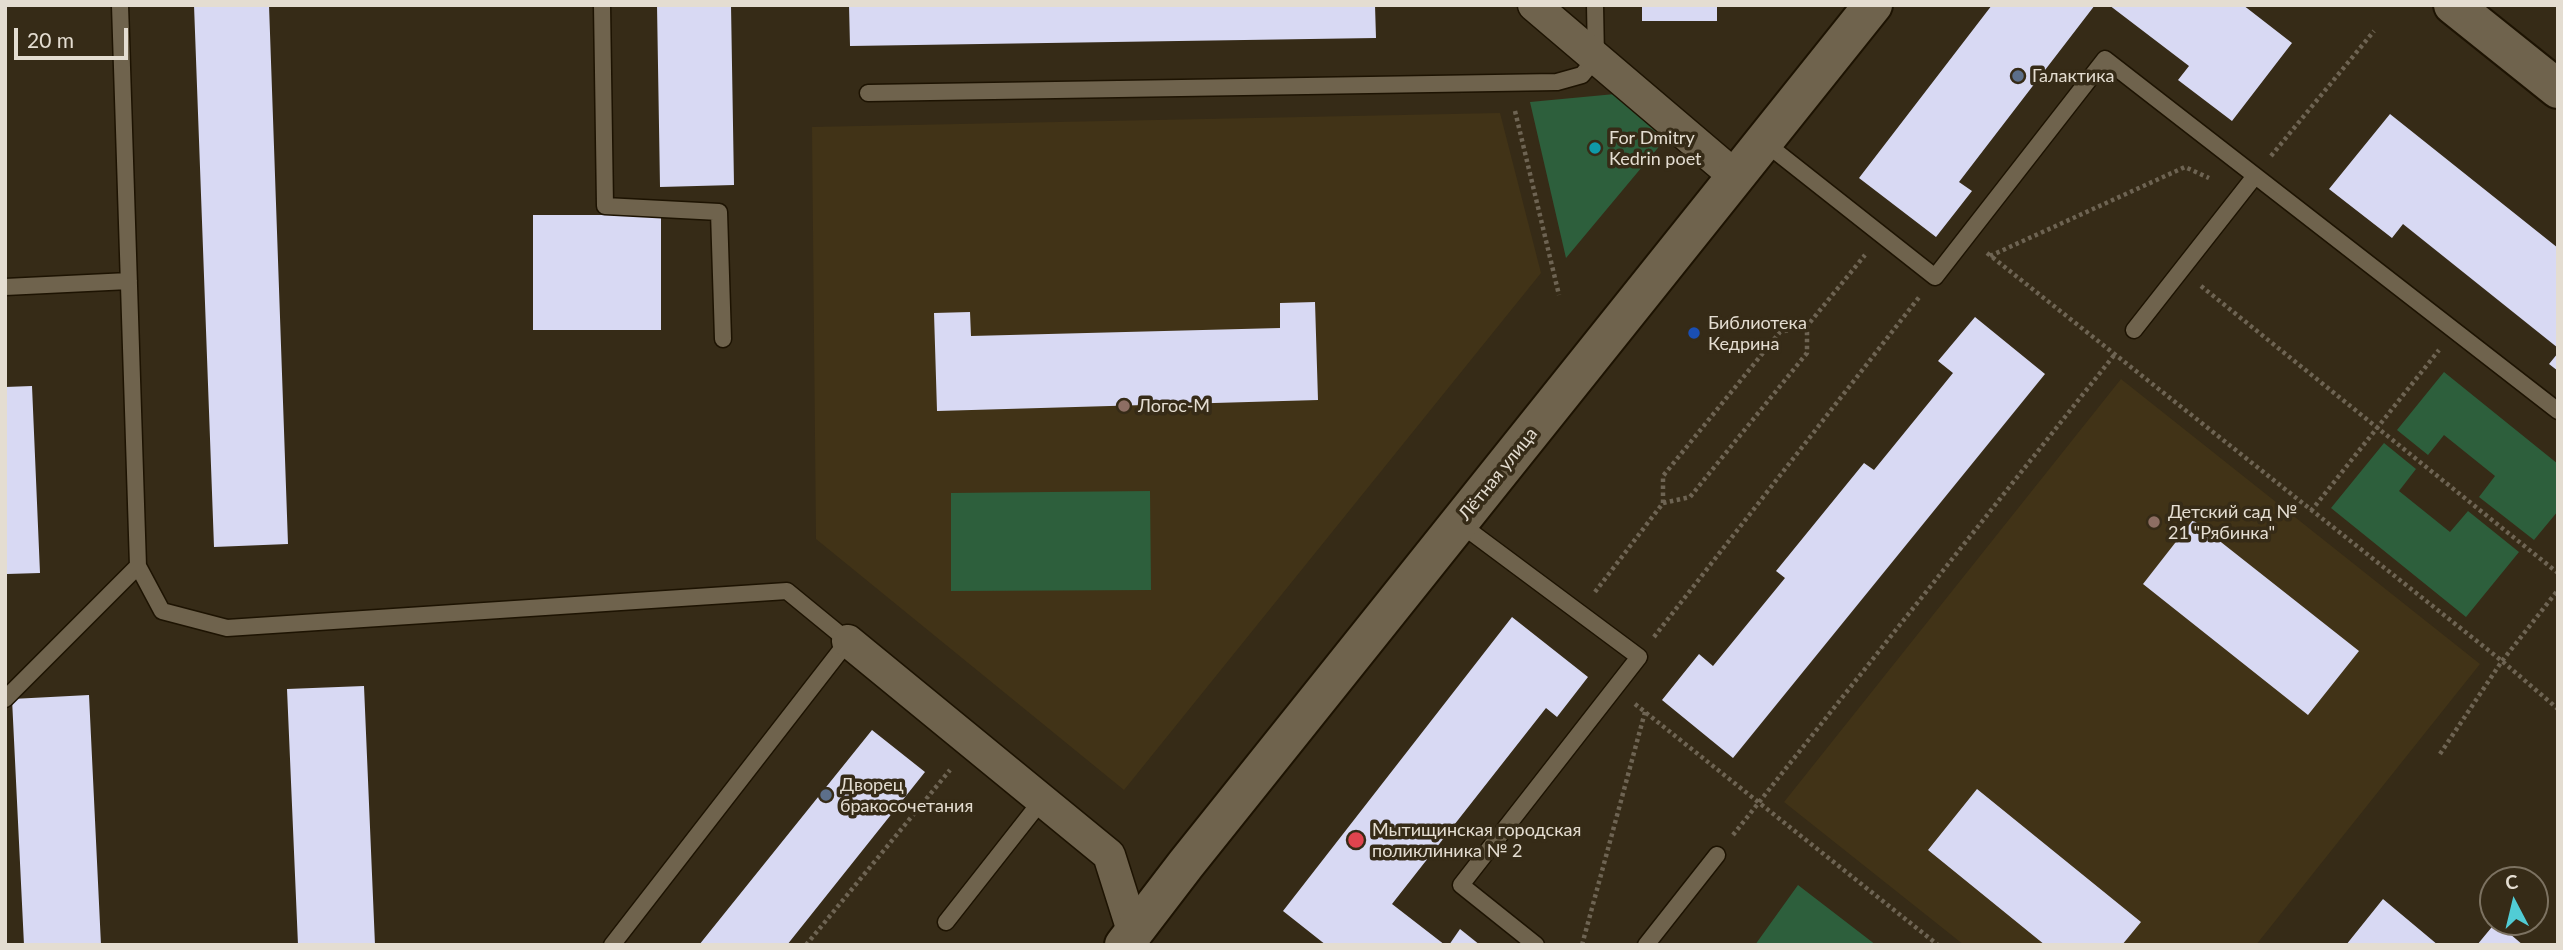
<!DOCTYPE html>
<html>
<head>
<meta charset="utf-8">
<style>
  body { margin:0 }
  #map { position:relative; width:2563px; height:950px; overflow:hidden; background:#362b17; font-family:Lato,sans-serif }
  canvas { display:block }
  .frame { position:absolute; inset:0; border:7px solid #e4ddd1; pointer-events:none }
  .north { position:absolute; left:2479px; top:866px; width:70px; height:70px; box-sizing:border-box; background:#362b17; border:2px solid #7c7261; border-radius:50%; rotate:353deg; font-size:19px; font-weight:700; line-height:28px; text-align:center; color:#e4ddd1 }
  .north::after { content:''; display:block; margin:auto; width:24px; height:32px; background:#51ccd5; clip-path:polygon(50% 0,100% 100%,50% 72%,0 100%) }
  .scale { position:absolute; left:14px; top:28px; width:114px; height:32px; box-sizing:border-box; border:4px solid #e4ddd1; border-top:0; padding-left:9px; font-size:21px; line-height:24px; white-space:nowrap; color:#e4ddd1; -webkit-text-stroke:5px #362b17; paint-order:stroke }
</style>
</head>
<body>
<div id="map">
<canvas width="2563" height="950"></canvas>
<div class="frame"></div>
<div class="north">С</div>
<div class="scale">20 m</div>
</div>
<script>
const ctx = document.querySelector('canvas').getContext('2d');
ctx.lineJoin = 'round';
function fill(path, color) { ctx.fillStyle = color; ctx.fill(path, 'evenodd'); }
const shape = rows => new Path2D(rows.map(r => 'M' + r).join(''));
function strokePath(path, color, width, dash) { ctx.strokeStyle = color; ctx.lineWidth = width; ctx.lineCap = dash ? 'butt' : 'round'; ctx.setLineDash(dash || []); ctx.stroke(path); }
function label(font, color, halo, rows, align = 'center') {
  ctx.font = font + ' Lato,sans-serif'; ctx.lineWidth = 7; ctx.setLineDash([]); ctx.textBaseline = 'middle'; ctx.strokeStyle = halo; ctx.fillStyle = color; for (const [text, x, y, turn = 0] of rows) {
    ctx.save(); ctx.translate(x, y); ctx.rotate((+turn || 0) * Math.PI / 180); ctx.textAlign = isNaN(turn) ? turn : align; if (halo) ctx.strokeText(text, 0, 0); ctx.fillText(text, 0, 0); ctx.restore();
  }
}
fill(shape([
  [1500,113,1541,273,1124,790,816,539,812,127],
  [2121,379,2480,664,2256,945,1964,945,1784,802]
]), '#413317');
fill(shape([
  [1615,94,1667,137,1566,258,1530,102],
  [2444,372,2558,464,2558,511,2534,540,2479,497,2495,476,2444,435,2428,455,2397,430],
  [2384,443,2416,469,2399,491,2450,532,2468,511,2519,552,2466,617,2331,508],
  [1150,491,1151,590,951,591,951,493],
  [1798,885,1876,945,1755,945]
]), '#2d5f3c');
fill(shape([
  [194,5,269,5,288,544,214,547],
  [657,5,731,5,734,185,660,187],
  [849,5,1375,5,1376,38,850,46],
  [1642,5,1717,5,1717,21,1642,21],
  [1992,5,2095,5,1959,182,1972,191,1936,237,1859,178],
  [2109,5,2243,5,2292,43,2232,121,2178,80,2189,66],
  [2390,114,2558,248,2558,348,2403,224,2392,238,2329,189],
  [533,215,661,215,661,330,533,330],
  [1315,302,1318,400,937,411,934,313,970,312,971,336,1280,328,1280,303],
  [1975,317,2045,374,1733,758,1662,700,1699,654,1713,666,1785,578,1776,571,1864,463,1874,470,1953,373,1938,361],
  [2558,353,2558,371,2549,364],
  [32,386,40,573,7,574,5,387],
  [2193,520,2359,651,2308,715,2143,584],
  [1512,617,1588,677,1557,717,1546,708,1392,904,1445,945,1326,945,1283,911],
  [364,686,375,945,298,945,287,689],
  [89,695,101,945,24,945,12,699],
  [872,730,925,772,787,945,699,945],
  [1977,789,2141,922,2122,945,2045,945,1928,850],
  [2383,899,2438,945,2346,945],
  [2496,922,2523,945,2477,945],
  [1460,929,1480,945,1449,945]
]), '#d8d9f3');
const service = shape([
  [120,5,138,566,162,611,227,628,787,591,848,641,612,945],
  [602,5,605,206,719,212,723,339],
  [868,93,1557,82,1582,75,1596,58,1595,5],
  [1764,142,1935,277,2105,59,2558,411],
  [5,287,129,281],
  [2134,330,2255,176],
  [1459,523,1639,657,1461,885,1536,945],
  [5,699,138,566],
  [946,922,1042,800],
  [1646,945,1717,855]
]);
const minor = shape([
  [1534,5,1736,177],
  [848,641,1109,855,1134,934]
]);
const tertiary = shape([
  [1124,945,1186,864,1873,5]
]);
const secondary = shape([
  [2453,5,2558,89]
]);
strokePath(service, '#1d1302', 19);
strokePath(minor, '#1d1302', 35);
strokePath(tertiary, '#1d1302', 42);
strokePath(secondary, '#1d1302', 42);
strokePath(shape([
  [1515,111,1559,295],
  [2271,156,2374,31],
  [1987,253,2502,661,2558,709],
  [1990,256,2185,167,2209,178],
  [2201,286,2558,573],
  [1663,503,1690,497,1807,353,1807,326,1865,255],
  [2311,511,2439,350],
  [1595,592,1663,503,1663,476,1780,332,1807,326],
  [1654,637,1920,296],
  [1635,704,1938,945],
  [2440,754,2502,661,2558,590],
  [1733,835,2115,354],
  [806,945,950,770],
  [1582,945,1645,712]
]), '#6e6453', 4.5, [3.5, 3.5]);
strokePath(service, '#6f634d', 16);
strokePath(minor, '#6f634d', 32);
strokePath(tertiary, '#6f634d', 38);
strokePath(secondary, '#6f634d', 38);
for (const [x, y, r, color] of [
  [2018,76,7,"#5c6f8a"],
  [1595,148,7,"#0f9aa8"],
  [1694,333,7,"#1a4fb4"],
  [1124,406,7,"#8d6e63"],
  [2154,522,7,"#8d6e63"],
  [826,795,7,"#5c6f8a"],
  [1356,840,9,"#e0444e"]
]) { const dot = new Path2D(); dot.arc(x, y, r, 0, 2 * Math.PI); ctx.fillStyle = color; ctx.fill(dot); strokePath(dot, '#362b17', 2.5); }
label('18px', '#e4ddd1', '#362b17', [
  ["Галактика",2032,76],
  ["For Dmitry",1609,138],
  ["Kedrin poet",1609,159],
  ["Библиотека",1708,323],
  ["Кедрина",1708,344],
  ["Логос-М",1138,406],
  ["Детский сад №",2168,512],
  ["21 \"Рябинка\"",2168,533],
  ["Дворец",840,785],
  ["бракосочетания",840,806],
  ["Мытищинская городская",1372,830],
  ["поликлиника № 2",1372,851]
], 'left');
label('18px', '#e4ddd1', '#362b17', [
  ["Лётная улица",1498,474,-51]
]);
</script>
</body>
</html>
